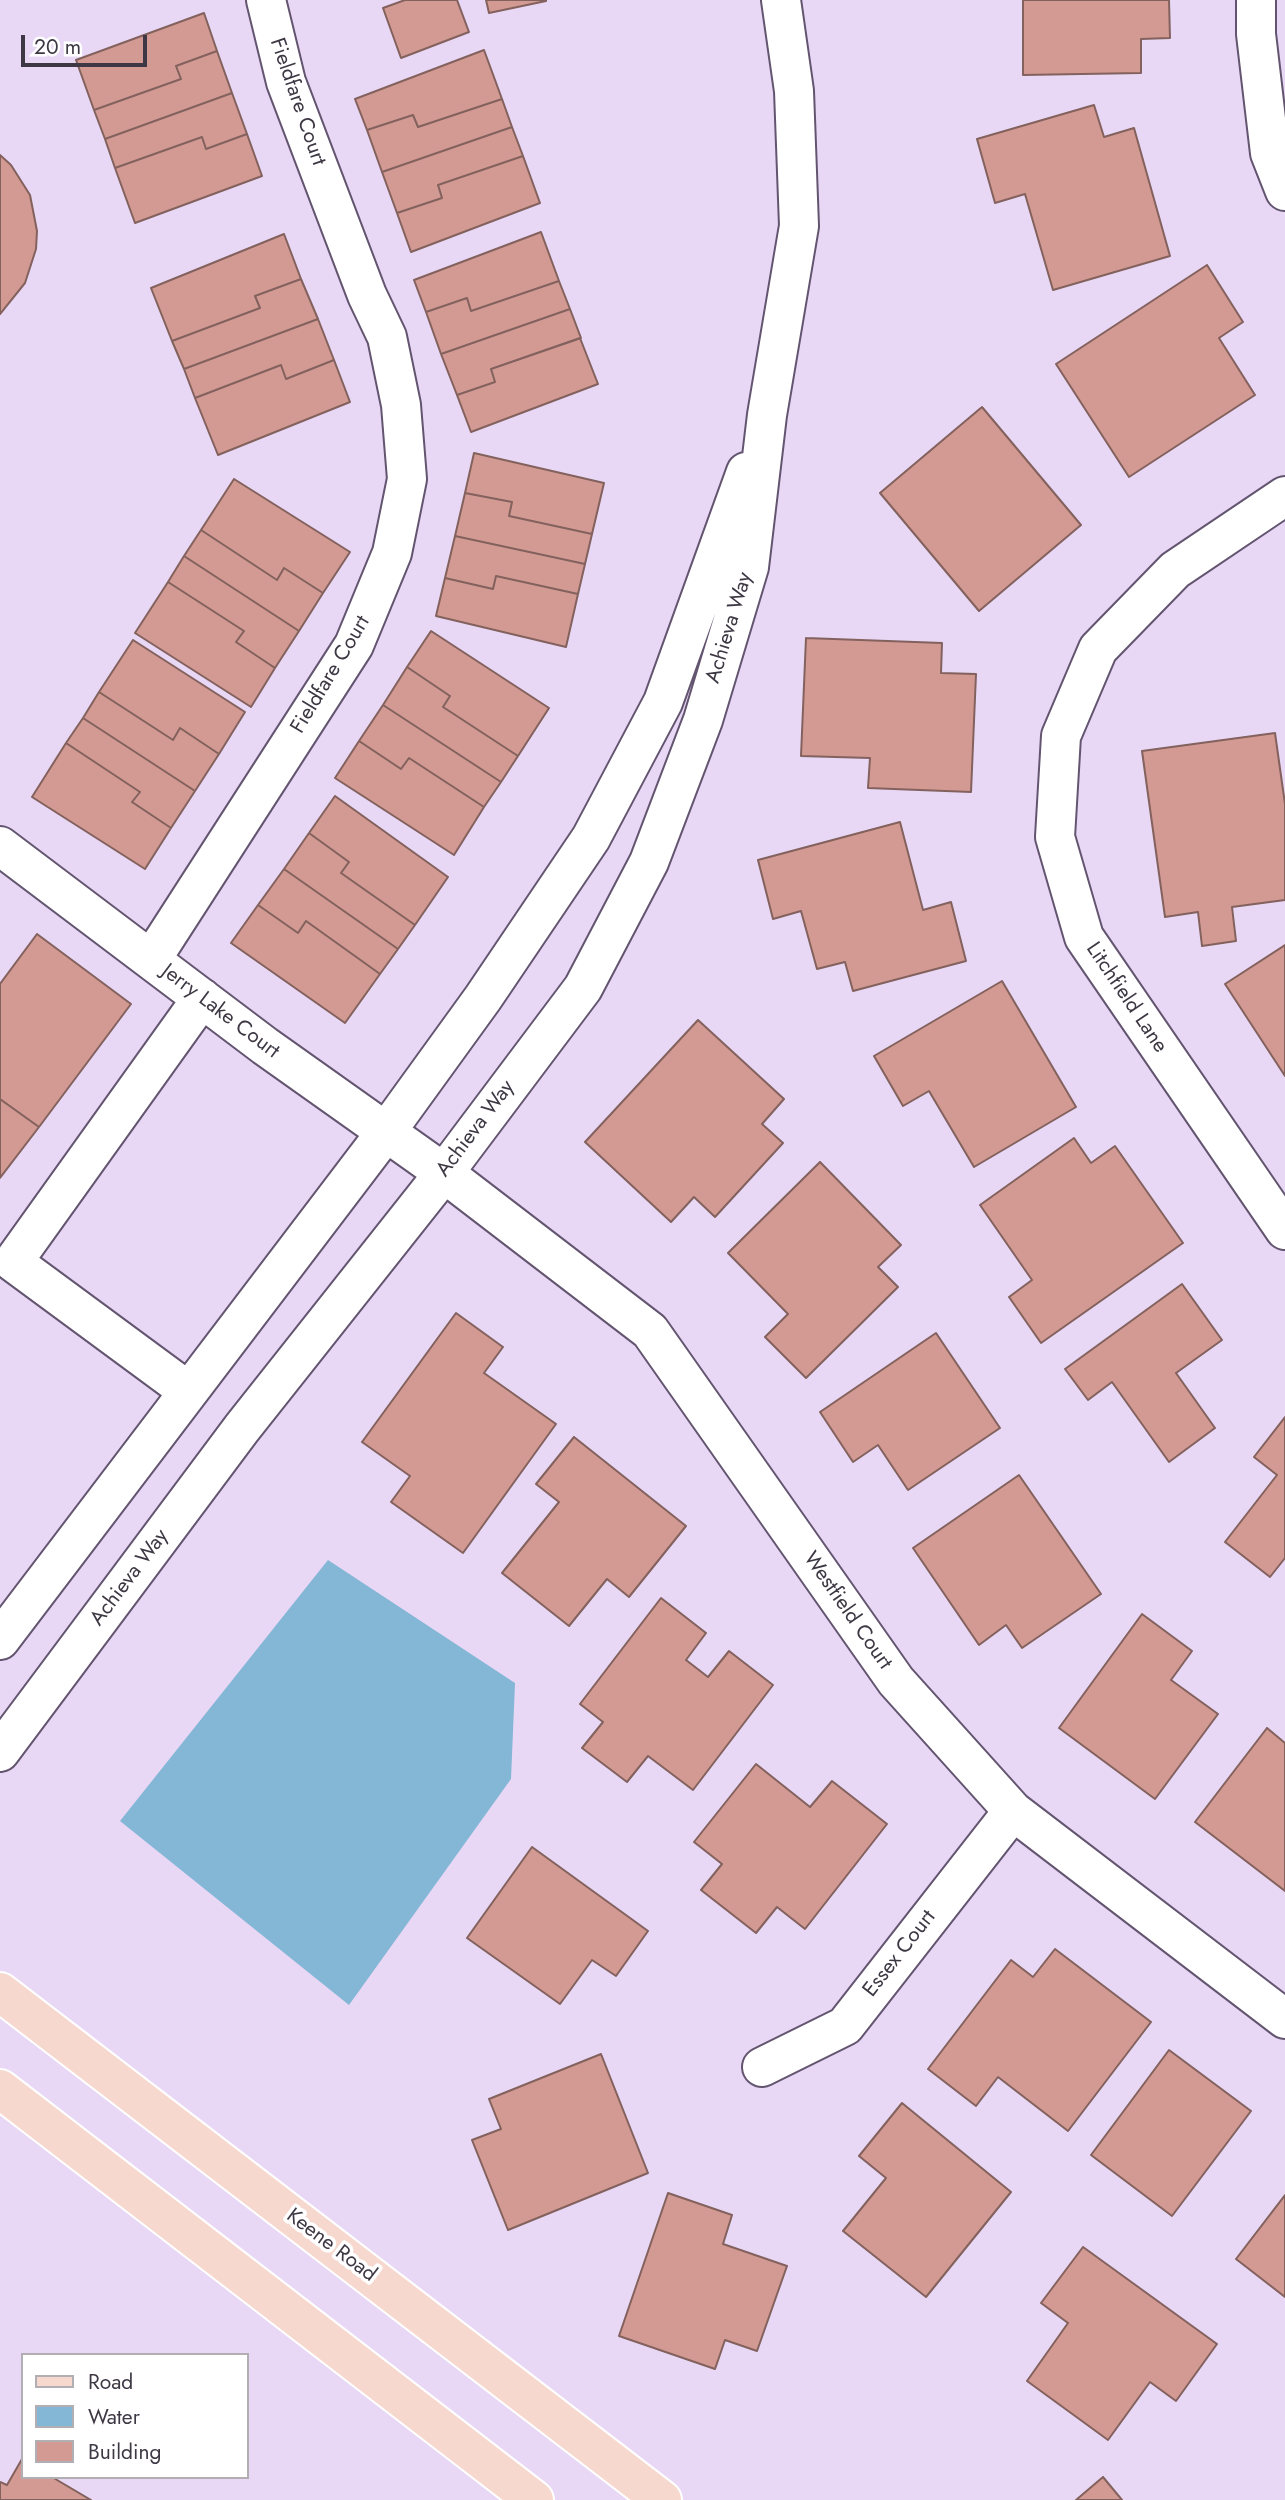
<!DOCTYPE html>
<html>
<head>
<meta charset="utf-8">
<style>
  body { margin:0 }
  #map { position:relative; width:1285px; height:2500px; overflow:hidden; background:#e8d8f6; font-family:Jost,sans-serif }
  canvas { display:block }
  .legend { position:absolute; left:21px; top:2353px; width:228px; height:126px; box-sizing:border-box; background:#fff; border:2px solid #b2afb4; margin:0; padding:9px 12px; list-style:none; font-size:21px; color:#3e3844 }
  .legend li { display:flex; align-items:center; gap:14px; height:35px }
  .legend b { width:35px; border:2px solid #b2afb4 }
  .scale { position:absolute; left:21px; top:35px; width:126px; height:32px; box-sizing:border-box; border:4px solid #3e3844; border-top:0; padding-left:9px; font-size:21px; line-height:24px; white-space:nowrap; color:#3e3844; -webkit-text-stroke:5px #fff; paint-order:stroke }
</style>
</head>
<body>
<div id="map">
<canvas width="1285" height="2500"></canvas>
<ul class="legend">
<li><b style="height:9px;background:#f7d8ce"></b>Road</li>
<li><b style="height:19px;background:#84b6d5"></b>Water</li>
<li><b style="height:19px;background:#d39a94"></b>Building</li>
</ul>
<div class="scale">20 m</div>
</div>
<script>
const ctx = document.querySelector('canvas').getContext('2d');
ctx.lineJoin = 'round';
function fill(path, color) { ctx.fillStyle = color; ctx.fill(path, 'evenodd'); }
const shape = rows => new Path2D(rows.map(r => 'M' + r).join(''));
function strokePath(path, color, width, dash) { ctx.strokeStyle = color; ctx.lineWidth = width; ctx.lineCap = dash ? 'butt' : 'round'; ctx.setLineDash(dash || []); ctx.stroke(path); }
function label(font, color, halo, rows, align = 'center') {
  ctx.font = font + ' Jost,sans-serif'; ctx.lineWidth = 7; ctx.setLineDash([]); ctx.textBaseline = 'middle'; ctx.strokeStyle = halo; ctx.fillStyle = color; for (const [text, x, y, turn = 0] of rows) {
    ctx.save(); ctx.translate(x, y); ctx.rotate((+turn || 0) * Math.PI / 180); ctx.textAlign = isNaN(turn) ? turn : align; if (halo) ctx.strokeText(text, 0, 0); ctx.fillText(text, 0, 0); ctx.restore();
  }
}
fill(shape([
  [328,1560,515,1683,511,1779,349,2005,120,1821]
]), '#84b6d5');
const building = shape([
  [405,0,457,0,469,32,401,58,383,8,405,0],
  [486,0,546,0,546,1,489,13,486,0],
  [1023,0,1169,0,1170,38,1141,39,1141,73,1023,75,1023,0],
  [204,13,217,51,176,66,181,79,94,110,76,60,204,13],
  [484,50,502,99,418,127,413,115,367,130,355,99,484,50],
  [217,51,232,93,105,139,94,110,181,79,176,66,217,51],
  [232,93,247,134,206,149,202,137,115,168,105,139,232,93],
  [502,99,512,127,382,172,367,130,413,115,418,127,502,99],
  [1094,105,1104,137,1134,128,1170,256,1053,290,1025,194,995,203,977,139,1094,105],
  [512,127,523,156,438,185,442,198,397,213,382,172,512,127],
  [247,134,262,176,135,223,115,168,202,137,206,149,247,134],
  [0,155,11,165,30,195,37,231,36,249,25,283,0,314,0,155],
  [523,156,540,203,411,252,397,213,442,198,438,185,523,156],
  [541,232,559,281,471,311,467,298,426,312,414,280,541,232],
  [284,234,301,279,255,296,260,308,172,341,151,288,284,234],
  [1207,265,1243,322,1219,338,1255,395,1129,477,1056,364,1207,265],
  [301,279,318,319,184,369,172,341,260,308,255,296,301,279],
  [559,281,570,309,441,354,426,312,467,298,471,311,559,281],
  [570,309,581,338,491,369,495,382,457,395,441,354,570,309],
  [318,319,334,360,286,379,281,365,195,398,184,369,318,319],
  [580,338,598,384,471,432,457,395,495,382,491,369,580,338],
  [334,360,350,402,218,455,195,398,281,365,286,379,334,360],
  [982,407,1081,525,979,611,880,493,982,407],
  [474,453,604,483,592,534,509,516,512,502,465,493,474,453],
  [234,479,350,552,323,593,284,568,277,580,201,530,234,479],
  [465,493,512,502,509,516,592,534,585,564,455,536,465,493],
  [201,530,277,580,284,568,323,593,299,631,184,556,201,530],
  [455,536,585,564,578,594,496,576,493,589,445,578,455,536],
  [184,556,299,631,275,668,236,642,244,631,168,582,184,556],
  [496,576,578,594,566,647,436,616,445,578,493,589,496,576],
  [168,582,244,631,236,642,275,668,251,707,135,633,168,582],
  [431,631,549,708,518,756,443,707,450,696,407,667,431,631],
  [806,638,942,643,941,673,976,674,971,792,868,788,870,758,801,756,806,638],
  [133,640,245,712,219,754,180,728,173,740,99,692,133,640],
  [407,667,450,696,443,707,518,756,501,782,383,705,407,667],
  [99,692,173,740,180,728,219,754,195,791,83,718,99,692],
  [383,705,501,782,484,807,409,758,401,769,359,741,383,705],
  [83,718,195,791,171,828,132,802,140,792,66,743,83,718],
  [1275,733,1285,804,1285,900,1232,907,1236,941,1202,946,1198,912,1165,917,1142,751,1275,733],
  [359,741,401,769,409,758,484,807,454,855,335,778,359,741],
  [66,743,140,792,132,802,171,828,145,869,32,797,66,743],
  [335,796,448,877,415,925,341,873,349,862,309,833,335,796],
  [900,822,923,910,951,902,966,961,853,991,845,962,817,969,801,911,773,919,758,860,900,822],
  [309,833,349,862,341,873,415,925,398,949,284,869,309,833],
  [284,869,398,949,380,974,306,921,298,933,258,905,284,869],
  [258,905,298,933,306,921,380,974,345,1023,231,943,258,905],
  [37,934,131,1004,39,1127,0,1099,0,984,37,934],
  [1285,945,1285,1076,1225,984,1285,945],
  [1002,981,1076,1107,974,1167,929,1091,903,1106,874,1056,1002,981],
  [698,1020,784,1099,762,1124,783,1143,715,1217,694,1197,671,1222,585,1142,698,1020],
  [0,1099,39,1127,0,1178,0,1099],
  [1074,1138,1091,1163,1115,1146,1183,1243,1041,1343,1009,1297,1032,1280,980,1205,1074,1138],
  [820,1162,901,1245,878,1267,898,1287,806,1378,765,1337,788,1314,728,1253,820,1162],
  [1182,1284,1222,1340,1176,1373,1215,1428,1169,1462,1112,1382,1088,1400,1065,1369,1182,1284],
  [456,1313,503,1347,484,1373,556,1424,463,1553,391,1502,410,1476,362,1442,456,1313],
  [936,1333,1000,1428,908,1490,878,1445,853,1462,820,1412,936,1333],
  [1285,1417,1285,1558,1270,1577,1225,1542,1277,1475,1254,1457,1285,1417],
  [574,1437,686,1526,629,1597,607,1579,569,1626,502,1573,559,1502,536,1484,574,1437],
  [1019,1475,1101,1594,1022,1648,1006,1625,979,1645,913,1548,1019,1475],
  [661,1598,706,1633,686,1660,708,1677,729,1651,773,1685,693,1790,648,1756,627,1782,582,1748,603,1722,580,1704,661,1598],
  [1142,1614,1192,1651,1171,1680,1218,1714,1155,1799,1059,1728,1142,1614],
  [1267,1728,1285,1743,1285,1891,1195,1822,1267,1728],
  [756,1764,810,1807,832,1781,887,1824,805,1929,777,1907,756,1933,701,1890,722,1864,694,1842,756,1764],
  [532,1847,648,1931,616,1976,592,1960,560,2004,467,1938,532,1847],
  [1055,1949,1151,2022,1068,2131,998,2077,976,2106,928,2069,1011,1960,1033,1977,1055,1949],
  [1169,2050,1251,2111,1172,2216,1091,2155,1169,2050],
  [601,2054,648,2173,508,2230,472,2140,501,2129,489,2099,601,2054],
  [902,2103,1011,2192,926,2297,843,2231,886,2178,859,2156,902,2103],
  [668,2193,732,2215,723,2244,787,2266,757,2351,725,2340,715,2369,619,2336,668,2193],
  [1285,2195,1285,2297,1236,2259,1285,2195],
  [1083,2247,1217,2344,1176,2401,1150,2382,1108,2440,1027,2381,1068,2323,1041,2303,1083,2247],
  [22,2459,23,2477,52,2477,91,2500,0,2500,0,2482,7,2485,22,2459],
  [1103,2477,1122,2500,1076,2500,1103,2477]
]);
fill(building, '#d39a94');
strokePath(building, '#83615d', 2);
const minor = shape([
  [1256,0,1256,34,1270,153,1285,191],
  [1285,496,1175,570,1098,649,1061,736,1055,837,1084,937,1285,1230],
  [0,846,265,1046,444,1173,650,1331,896,1681,1013,1811,1285,2019],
  [151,960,354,645,392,553,407,479,401,405,387,337,367,295,286,82,266,0],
  [188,1391,13,1262,202,998],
  [0,1640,386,1132,483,998,591,838,663,702,746,472],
  [0,1752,242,1428,444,1173,583,988,649,862,703,720,749,567,767,415,799,226,794,91,781,0],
  [762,2067,845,2026,1013,1811]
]);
const major = shape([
  [0,1992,662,2500],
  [0,2089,534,2500]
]);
strokePath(minor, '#63556f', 42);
strokePath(major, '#fff', 42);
strokePath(minor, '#fff', 38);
strokePath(major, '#f7d8ce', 38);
label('21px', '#3e3844', '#fff', [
  ["Fieldfare Court",297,102,71],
  ["Achieva Way",730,628,-73],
  ["Fieldfare Court",331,675,-59],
  ["Litchfield Lane",1126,998,56],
  ["Jerry Lake Court",220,1012,37],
  ["Achieva Way",476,1129,-53],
  ["Achieva Way",130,1578,-53],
  ["Westfield Court",847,1611,55],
  ["Essex Court",900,1954,-52],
  ["Keene Road",331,2246,37]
]);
</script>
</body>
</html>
